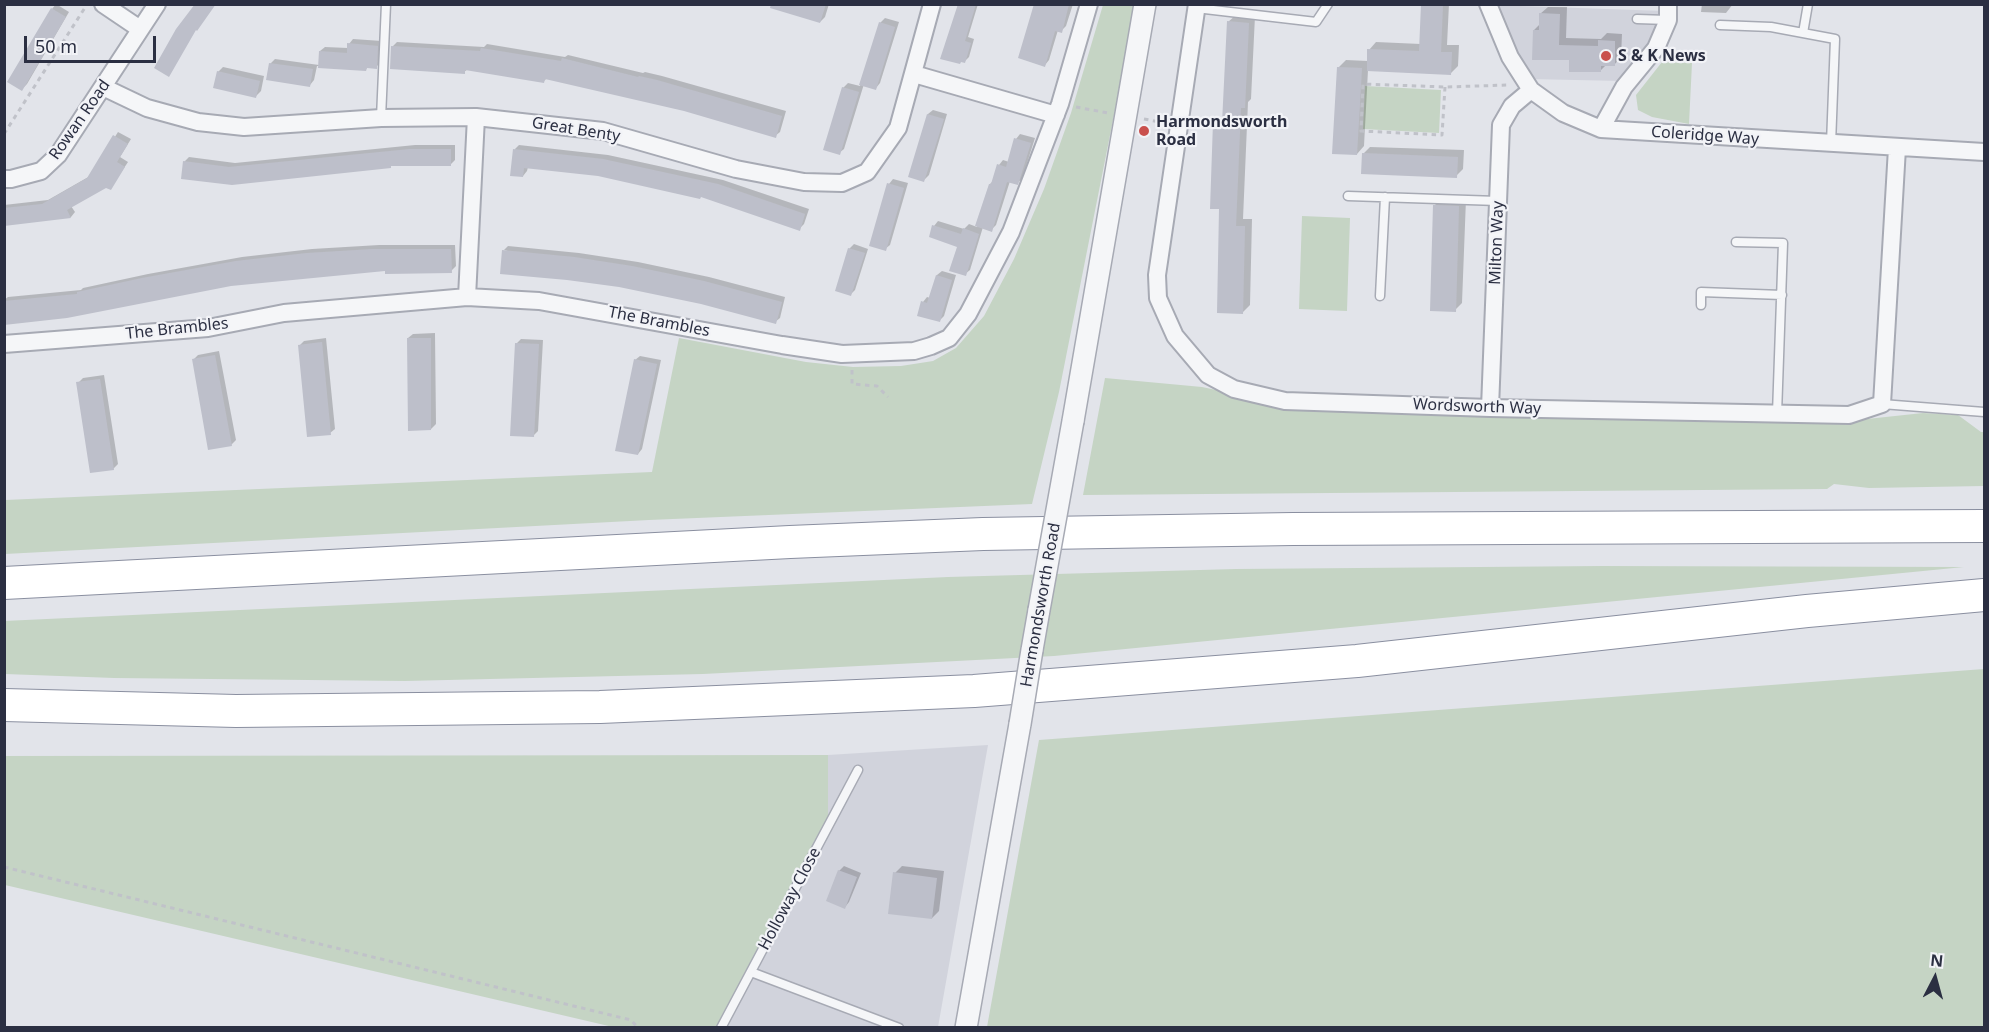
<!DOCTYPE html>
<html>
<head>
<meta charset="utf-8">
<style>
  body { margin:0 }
  #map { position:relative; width:1989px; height:1032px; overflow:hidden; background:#e2e4ea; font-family:"Noto Sans",sans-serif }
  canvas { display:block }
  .frame { position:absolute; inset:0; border:6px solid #2b2f42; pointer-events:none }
  .north { position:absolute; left:1905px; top:948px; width:60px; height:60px; -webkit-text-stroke:4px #f2f3f7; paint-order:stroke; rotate:6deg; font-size:16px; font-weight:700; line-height:24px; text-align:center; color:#2b2f42 }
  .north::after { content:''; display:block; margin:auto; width:21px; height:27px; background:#2b2f42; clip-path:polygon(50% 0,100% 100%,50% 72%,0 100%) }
  .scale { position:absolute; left:24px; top:36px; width:132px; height:27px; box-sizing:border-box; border:3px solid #2b2f42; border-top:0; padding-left:8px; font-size:18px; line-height:21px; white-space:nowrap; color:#2b2f42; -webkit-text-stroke:4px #f2f3f7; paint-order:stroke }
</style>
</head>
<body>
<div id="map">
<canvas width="1989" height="1032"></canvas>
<div class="frame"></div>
<div class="north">N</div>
<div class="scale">50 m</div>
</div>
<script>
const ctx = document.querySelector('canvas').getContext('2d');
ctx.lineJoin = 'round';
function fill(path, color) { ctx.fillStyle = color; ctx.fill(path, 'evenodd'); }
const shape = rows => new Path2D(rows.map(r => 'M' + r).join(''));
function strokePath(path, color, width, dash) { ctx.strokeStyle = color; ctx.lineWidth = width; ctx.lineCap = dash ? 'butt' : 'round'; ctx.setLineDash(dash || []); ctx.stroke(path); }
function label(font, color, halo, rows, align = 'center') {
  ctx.font = font + ' "Noto Sans",sans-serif'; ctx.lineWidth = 4.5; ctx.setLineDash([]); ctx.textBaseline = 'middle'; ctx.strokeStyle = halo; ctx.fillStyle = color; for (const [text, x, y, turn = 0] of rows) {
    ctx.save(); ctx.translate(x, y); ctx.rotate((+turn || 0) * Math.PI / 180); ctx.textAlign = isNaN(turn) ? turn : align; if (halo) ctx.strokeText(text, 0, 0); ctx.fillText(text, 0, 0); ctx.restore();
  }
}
fill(shape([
  [1491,5,1665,11,1653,46,1623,81,1528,79],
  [988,745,938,1027,721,1028,828,828,828,755]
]), '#d1d3dc');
fill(shape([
  [1103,5,1134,5,1115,110,1059,392,1032,504,649,520,5,554,5,500,652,472,679,338,806,362,853,367,901,366,933,361,956,348,984,316,1014,259,1044,189,1071,113],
  [1662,62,1692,63,1689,124,1652,117,1638,110,1636,95],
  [1365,86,1441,90,1439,133,1363,129],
  [1302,216,1350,218,1347,311,1299,309],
  [1105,378,1202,387,1235,394,1839,422,1923,413,1958,415,1981,432,1984,432,1984,486,1869,488,1834,484,1827,489,1083,495],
  [1602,566,1964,567,1054,656,703,674,405,681,114,678,5,674,4,621,948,577,1236,569],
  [1984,669,1984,1027,987,1027,1039,740],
  [828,755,828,828,721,1027,613,1027,5,885,5,756]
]), '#c5d4c4');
fill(shape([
  [56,4,69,12,27,84,22,89,52,9],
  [767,4,829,4,825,17,820,22],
  [958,4,978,4,968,37,974,39,969,57,965,61,962,61],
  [1035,4,1073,4,1066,26,1061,31,1058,30,1049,60,1045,65],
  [1423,4,1449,4,1447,45,1459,45,1458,66,1451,73,1368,70,1364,146,1357,154,1338,68,1346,60,1368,61,1369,50,1376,42,1421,44],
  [1702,4,1733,4,1726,13,1701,12],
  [1548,7,1567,7,1566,38,1601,39,1607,33,1622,34,1621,57,1614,65,1607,64,1600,71,1570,59,1534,30,1540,24,1540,14],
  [1236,15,1255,16,1251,99,1248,102,1243,219,1252,219,1250,305,1243,312,1220,208,1215,123,1224,116,1228,22],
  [885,18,899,22,880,83,876,88,864,84,844,149,839,153,843,88,848,83,860,86,880,23],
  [353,39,382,41,381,62,376,67,368,67,366,69,317,66,314,80,310,85,270,64,275,59,319,65,320,51,325,47,348,48,349,44],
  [397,42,484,47,487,44,565,57,568,55,643,73,645,72,662,76,786,111,780,132,775,136,684,110,547,78,544,81,468,69,464,72,392,47],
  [223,67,264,76,261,91,256,96,218,72],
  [933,110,947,114,929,175,924,180,928,114],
  [118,132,131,139,120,157,128,162,110,189,106,186,71,206,75,212,71,217,4,224,4,205,48,200,90,176],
  [1020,134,1035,138,1022,179,1017,183,1010,181,996,225,991,230,983,227,970,270,965,274,959,246,934,226,938,221,964,229,969,224,977,227,990,184,994,180,999,165,1003,160,1009,162,1016,139],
  [415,145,455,145,455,160,450,165,392,165,390,167,182,177,184,162,189,157,235,163],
  [519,145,608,155,723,180,809,209,804,224,799,229,701,195,598,175,528,167,527,171,523,176,515,149],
  [1370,147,1464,150,1463,169,1456,176,1363,154],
  [893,179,908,183,890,245,885,249,889,184],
  [1442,198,1466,199,1462,303,1455,310,1434,206],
  [854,244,868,249,855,290,851,294,849,249],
  [379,245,455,245,456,266,451,271,386,269,230,284,4,319,4,300,8,297,81,290,83,288,148,274,242,257,312,249],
  [508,246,579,253,638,262,709,277,785,297,780,318,775,322,504,250],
  [942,271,956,275,944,316,939,321,923,302,927,297,930,298,937,275],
  [435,333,436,424,431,429,408,338,413,334],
  [326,338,335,429,330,433,300,345,304,341],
  [521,339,543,340,538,431,534,435,516,344],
  [219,351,236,440,231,445,193,360,198,355],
  [640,356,661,360,642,449,638,454,635,360],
  [104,375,118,464,113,469,78,383,83,378],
  [844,866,861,873,849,902,845,907,839,871],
  [902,866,944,871,939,911,932,918,895,873]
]), '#0003');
fill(shape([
  [195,4,216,4,197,31,196,30,169,77,154,68,176,29],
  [771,4,826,4,820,23,770,8],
  [958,4,976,4,965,41,971,43,965,63,961,62,960,64,940,59],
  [1034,4,1069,4,1062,33,1055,31,1045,67,1018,58],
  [1421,4,1443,4,1441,52,1452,52,1451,75,1367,71,1367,49,1419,51],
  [51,8,66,17,22,91,7,82],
  [1539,13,1560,14,1559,45,1598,46,1598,40,1615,41,1615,66,1601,66,1601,72,1569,72,1569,60,1532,60,1533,30,1539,30],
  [1227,21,1249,23,1245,108,1241,108,1236,226,1245,226,1243,314,1217,313,1219,209,1210,209,1213,122,1222,123],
  [879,22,895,27,876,90,859,85],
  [347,43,378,46,377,69,367,68,366,71,318,68,319,51,347,53],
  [391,46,480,51,481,48,561,61,562,58,638,77,639,76,657,80,782,116,776,138,684,111,545,79,544,83,465,70,465,74,390,69],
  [269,63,313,69,310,87,266,80],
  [1337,67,1362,68,1357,155,1332,154],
  [217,71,260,81,256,98,213,88],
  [842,87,859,92,840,155,823,150],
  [927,114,944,119,924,182,908,177],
  [113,135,128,144,117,162,125,167,111,190,106,188,67,210,71,218,4,226,4,208,42,204,87,178],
  [1014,138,1031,143,1018,185,1007,182,992,232,975,226,989,184,991,184,997,164,1006,167],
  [410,149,451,149,451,166,391,166,391,168,232,185,181,179,183,161,229,167],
  [513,149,603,159,718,184,805,214,800,231,701,197,700,199,598,176,524,168,523,177,510,176],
  [1362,153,1458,157,1457,178,1361,174],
  [887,183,904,188,886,251,869,246],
  [1433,205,1459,206,1456,312,1430,311],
  [932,225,961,234,963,228,979,234,966,276,949,271,957,247,929,237],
  [848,248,865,253,851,296,835,291],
  [373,249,451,249,452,273,385,274,385,271,231,286,67,318,4,325,4,301,77,294,77,292,142,278,236,261,307,253],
  [502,250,574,257,632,266,704,281,782,302,776,324,701,304,619,287,567,280,500,274],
  [936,275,952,280,940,322,917,316,921,301,927,303],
  [407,338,431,338,431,430,408,431],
  [322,342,331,435,307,437,298,345],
  [515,343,539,344,534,437,510,436],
  [215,355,232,446,208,450,192,359],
  [634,359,657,364,638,455,615,451],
  [100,379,114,470,90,473,76,382],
  [838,870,857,877,845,909,826,901],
  [893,872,937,878,932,919,888,914]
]), '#bdbfca');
const service = shape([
  [1196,8,1316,22,1328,4],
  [1637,19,1668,20],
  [1720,25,1771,27,1835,39,1831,144],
  [1803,33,1808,4],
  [381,118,386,4],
  [1348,196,1498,201],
  [1736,242,1783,243,1777,414],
  [1380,296,1385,197],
  [1701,305,1701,292,1782,295],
  [1882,404,1984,412],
  [751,972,899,1028],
  [721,1028,858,770]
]);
const minor = shape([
  [103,4,140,29],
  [1197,4,1157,275,1158,298,1175,336,1208,375,1234,389,1285,401,1490,408,1849,415,1882,404,1897,148],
  [1488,4,1510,57,1531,90,1563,113,1601,129,1984,152],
  [914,74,1056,115],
  [103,87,147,108,198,122,244,127,381,118,476,117,603,131,736,169,804,182,842,183,867,172,898,128,932,4],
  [1601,129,1624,87,1656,48,1668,20,1668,4],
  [4,179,11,179,41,171,58,155,157,4],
  [467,297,476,117],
  [4,344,208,328,284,313,467,297,539,301,782,345,842,354,914,351,931,346,949,338,968,314,1011,232,1060,104,1089,4],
  [1490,408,1501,125,1512,106,1531,90]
]);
const tertiary = shape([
  [1073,421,1145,4],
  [1032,650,1039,610],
  [966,1028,1020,724]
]);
const motorway = shape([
  [4,583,790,542,983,534,1293,529,1984,526],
  [4,705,236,711,600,707,974,691,1357,661,1807,611,1984,595]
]);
strokePath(service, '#a7aab4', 11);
strokePath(minor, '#a7aab4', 20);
strokePath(tertiary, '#a7aab4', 24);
strokePath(motorway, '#8a8fa0', 34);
strokePath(shape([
  [1445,87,1442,135,1361,131,1363,84,1445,87,1508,85],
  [1076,107,1108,113],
  [1144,119,1165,123],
  [4,134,86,6],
  [852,370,852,384,877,386,888,397],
  [4,867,631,1020,638,1028]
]), '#c0c2c9', 3, [4.5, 4.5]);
strokePath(service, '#f5f6f8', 8);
strokePath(minor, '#f5f6f8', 16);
strokePath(tertiary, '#f5f6f8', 21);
strokePath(motorway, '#fff', 32);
const tertiaryBridge = shape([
  [1039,610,1073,421],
  [1020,724,1032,650]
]);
strokePath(tertiaryBridge, '#a7aab4', 24, []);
strokePath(tertiaryBridge, '#f5f6f8', 21);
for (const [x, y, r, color] of [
  [1606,56,6,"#c9504d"],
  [1144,131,6,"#c9504d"]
]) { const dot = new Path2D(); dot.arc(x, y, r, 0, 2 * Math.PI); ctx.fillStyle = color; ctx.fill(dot); strokePath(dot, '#f2f3f7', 2); }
label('bold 16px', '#2b2f42', '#f2f3f7', [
  ["S & K News",1618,56],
  ["Harmondsworth",1156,122],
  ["Road",1156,140]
], 'left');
label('16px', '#2b2f42', '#f2f3f7', [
  ["Rowan Road",80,120,-55],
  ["Great Benty",576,130,9],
  ["Coleridge Way",1705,136,4],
  ["Milton Way",1497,243,-88],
  ["The Brambles",659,322,11],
  ["The Brambles",177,329,-6],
  ["Wordsworth Way",1477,407,2],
  ["Harmondsworth Road",1041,605,-80],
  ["Holloway Close",790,899,-62]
]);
</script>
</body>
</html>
